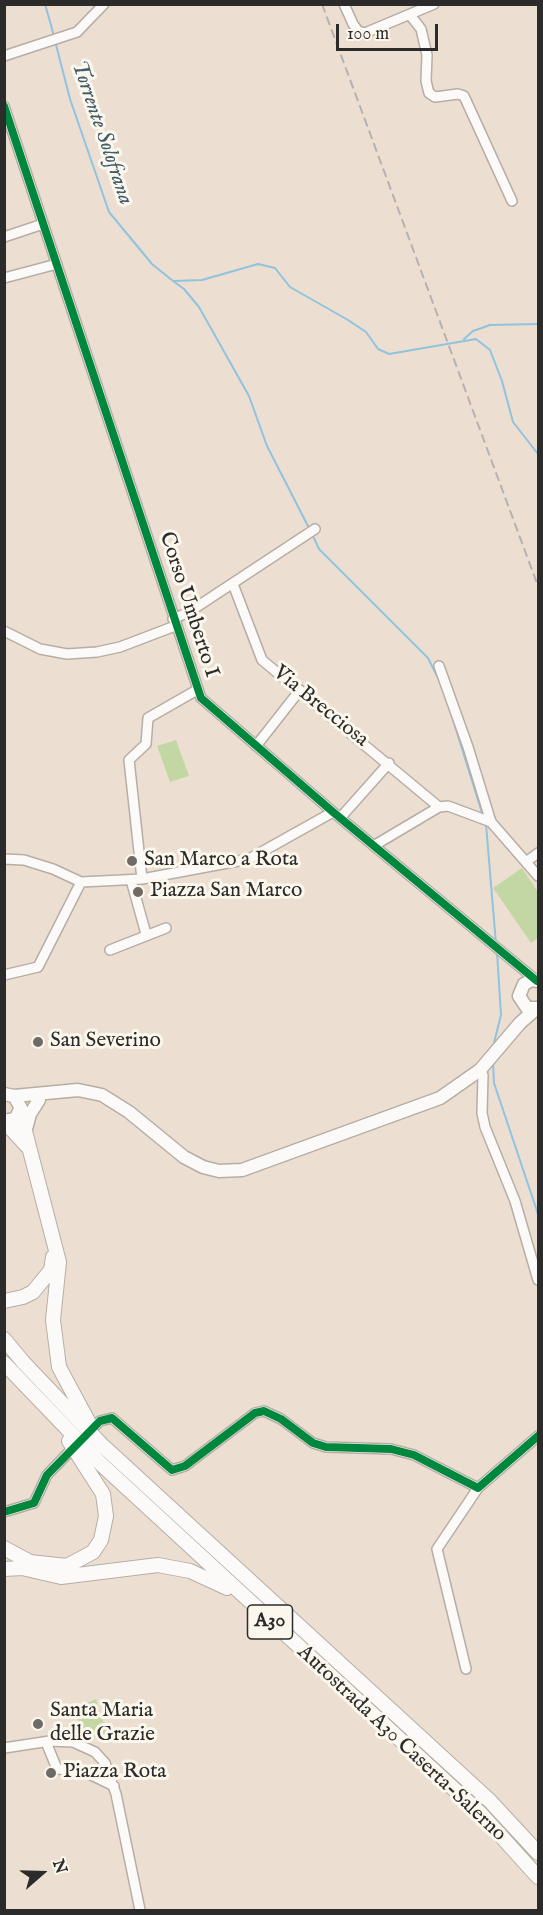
<!DOCTYPE html>
<html>
<head>
<meta charset="utf-8">
<style>
  body { margin:0 }
  #map { position:relative; width:543px; height:1915px; overflow:hidden; background:#ecdfd2; font-family:"IM FELL English",serif }
  canvas { display:block }
  .frame { position:absolute; inset:0; border:6px solid #2b2b2b; pointer-events:none }
  .north { position:absolute; left:12px; top:1843px; width:60px; height:60px; -webkit-text-stroke:4px #fbf7ec; paint-order:stroke; rotate:70deg; font-size:16px; font-weight:700; line-height:24px; text-align:center; color:#2b2b2b }
  .north::after { content:''; display:block; margin:auto; width:21px; height:27px; background:#2b2b2b; clip-path:polygon(50% 0,100% 100%,50% 72%,0 100%) }
  .scale { position:absolute; left:336px; top:24px; width:102px; height:27px; box-sizing:border-box; border:3px solid #2b2b2b; border-top:0; padding-left:8px; font-size:18px; line-height:21px; white-space:nowrap; color:#2b2b2b; -webkit-text-stroke:4px #fbf7ec; paint-order:stroke }
</style>
</head>
<body>
<div id="map">
<canvas width="543" height="1915"></canvas>
<div class="frame"></div>
<div class="north">N</div>
<div class="scale">100 m</div>
</div>
<script>
const ctx = document.querySelector('canvas').getContext('2d');
ctx.lineJoin = 'round';
function fill(path, color) { ctx.fillStyle = color; ctx.fill(path, 'evenodd'); }
const shape = rows => new Path2D(rows.map(r => 'M' + r).join(''));
function strokePath(path, color, width, dash) { ctx.strokeStyle = color; ctx.lineWidth = width; ctx.lineCap = dash ? 'butt' : 'round'; ctx.setLineDash(dash || []); ctx.stroke(path); }
function label(font, color, halo, rows, align = 'center') {
  ctx.font = font + ' "IM FELL English",serif'; ctx.lineWidth = 6; ctx.setLineDash([]); ctx.textBaseline = 'middle'; ctx.strokeStyle = halo; ctx.fillStyle = color; for (const [text, x, y, turn = 0] of rows) {
    ctx.save(); ctx.translate(x, y); ctx.rotate((+turn || 0) * Math.PI / 180); ctx.textAlign = isNaN(turn) ? turn : align; if (halo) ctx.strokeText(text, 0, 0); ctx.fillText(text, 0, 0); ctx.restore();
  }
}
fill(shape([
  [176,740,189,776,170,782,157,746],
  [522,868,538,892,538,938,531,943,493,888],
  [96,1699,107,1733,85,1741,76,1738,71,1725,79,1722,74,1709]
]), '#c3d7a4');
strokePath(shape([
  [45,4,54,36],
  [55,41,70,99,109,212,152,264,173,281,202,280,258,264,275,268,290,287,348,320,366,332,378,349,389,354,476,339,490,350,502,381,513,422,538,454],
  [173,281,184,289,199,307,249,396,267,446,309,528],
  [464,339,473,331,490,325,538,324],
  [313,536,319,549,428,658,440,682],
  [449,707,483,816],
  [486,824,496,944],
  [493,1047,501,1015,497,952],
  [493,1062,494,1083,538,1214]
]), '#91c2de', 2);
const minor = shape([
  [344,4,353,24,358,31,365,33,434,4],
  [410,15,421,29,427,55,426,81,429,93,435,97,458,94,464,96,512,201],
  [4,56,77,32,104,4],
  [4,106,201,698,333,812,537,981],
  [4,237,43,224],
  [4,278,57,264],
  [233,584,262,660,439,807],
  [173,619,189,612,315,529],
  [4,631,40,649,67,654,97,652,120,647,175,626],
  [439,666,468,747,491,822],
  [256,746,300,690],
  [341,817,389,763],
  [375,845,439,807,448,806,491,822,538,876],
  [4,859,24,860,53,869,81,882],
  [526,862,538,853],
  [142,879,129,760,146,744,148,718,197,690],
  [131,880,146,934],
  [110,950,166,928],
  [4,975,38,967,81,882,142,879,249,859,333,812],
  [479,1070,483,1075,482,1113,485,1127,515,1201,538,1280],
  [96,1425,100,1421,112,1418,172,1470,185,1466,255,1413,264,1411,281,1419,313,1443,326,1447,391,1449,414,1455,478,1488,538,1436],
  [4,1512,34,1503,47,1475,71,1450],
  [466,1669,437,1549,478,1488],
  [46,1742,57,1769,83,1771,114,1786],
  [4,1748,50,1741,73,1742,95,1752,105,1763,116,1794,140,1910]
]);
const major = shape([
  [538,981,532,980,524,984,519,996,527,1008,538,1008],
  [4,1094,14,1096,21,1108,15,1119,4,1121],
  [14,1096,78,1090,102,1095,129,1112,184,1157,203,1167,219,1171,242,1170,440,1098,480,1070,520,1023,536,1009],
  [26,1129,30,1114,39,1100]
]);
const highway = shape([
  [20,1112,59,1262,53,1320,59,1367,88,1421],
  [4,1121,27,1146],
  [4,1301,23,1297,33,1292,51,1270,53,1257],
  [4,1339,24,1363,103,1446,490,1801,538,1853],
  [4,1363,101,1464,481,1814,538,1877],
  [4,1548,30,1562,67,1566,93,1552,101,1540,106,1516,103,1494,69,1441],
  [4,1569,22,1568,61,1577,158,1565,190,1571,227,1588]
]);
strokePath(minor, '#b6aea5', 12);
strokePath(major, '#b6aea5', 15);
strokePath(highway, '#b6aea5', 16);
strokePath(minor, '#fcfaf8', 9);
strokePath(major, '#fcfaf8', 12);
strokePath(highway, '#fcfaf8', 14);
strokePath(shape([
  [322,4,538,586]
]), '#b4b2b0', 2, [9, 4.5]);
strokePath(shape([
  [4,106,201,698,333,812,537,981],
  [4,1512,34,1503,47,1475,100,1421,112,1418,172,1470,185,1466,255,1413,264,1411,281,1419,313,1443,326,1447,391,1449,414,1455,478,1488,538,1436]
]), '#00873e', 8);
for (const [x, y, r, color] of [
  [132,861,6,"#6f6a65"],
  [138,892,6,"#6f6a65"],
  [38,1042,6,"#6f6a65"],
  [38,1724,6,"#6f6a65"],
  [51,1773,6,"#6f6a65"]
]) { const dot = new Path2D(); dot.arc(x, y, r, 0, 2 * Math.PI); ctx.fillStyle = color; ctx.fill(dot); strokePath(dot, '#fbf7ec', 2); }
for (const [x, y, w] of [
  [270,1622,45]
]) { const box = new Path2D(); box.roundRect(x - w / 2, y - 17, w, 34, 4.5); ctx.fillStyle = '#fbf7ec'; ctx.fill(box); strokePath(box, '#2b2b2b', 1.5); }
label('bold 20px', '#2b2b2b', null, [
  ["A30",270,1622]
]);
label('21px', '#2b2b2b', '#fbf7ec', [
  ["Corso Umberto I",188,605,72],
  ["Via Brecciosa",320,707,39],
  ["Autostrada A30 Caserta-Salerno",401,1744,43]
]);
label('21px', '#2b2b2b', '#fbf7ec', [
  ["San Marco a Rota",144,861],
  ["Piazza San Marco",150,892],
  ["San Severino",50,1042],
  ["Santa Maria",50,1712],
  ["delle Grazie",50,1736],
  ["Piazza Rota",63,1773]
], 'left');
label('italic 22px', '#415c6b', '#fbf7ec', [
  ["Torrente Solofrana",101,133,71]
]);
</script>
</body>
</html>
